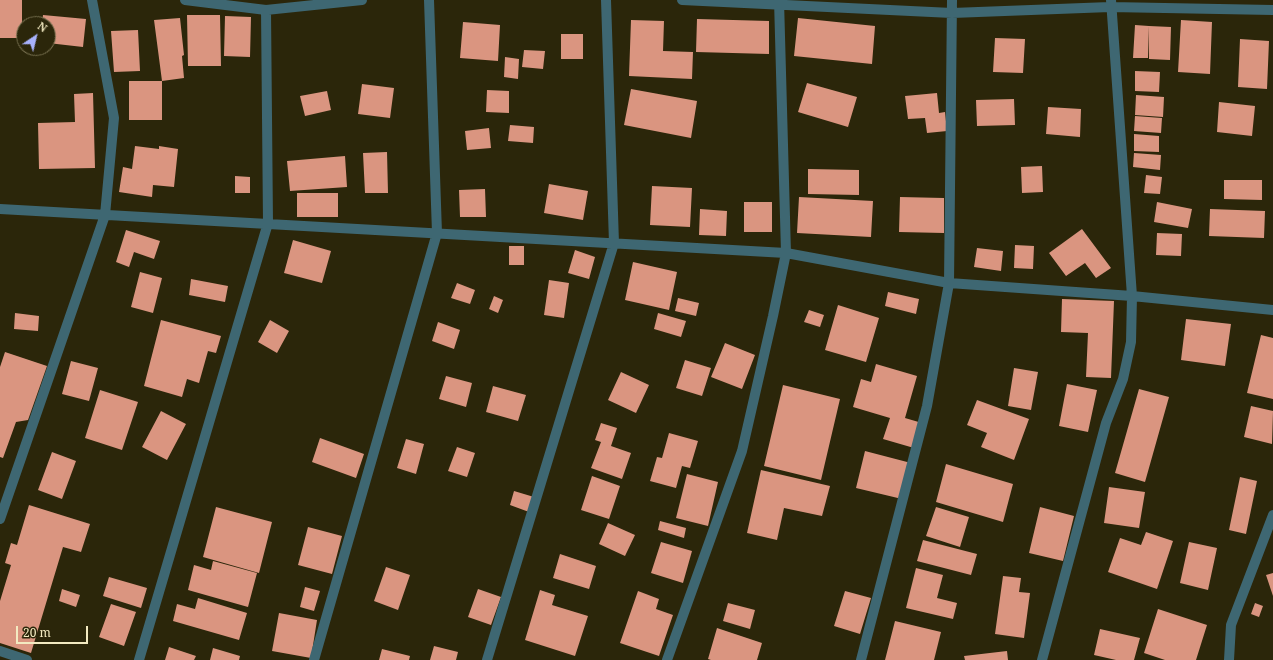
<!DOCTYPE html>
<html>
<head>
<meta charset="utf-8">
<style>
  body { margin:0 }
  #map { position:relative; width:1273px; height:660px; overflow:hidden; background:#2b260a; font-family:"Noto Serif",serif }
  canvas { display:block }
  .north { position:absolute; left:16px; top:16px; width:40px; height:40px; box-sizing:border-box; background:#2b260a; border:1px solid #7b7453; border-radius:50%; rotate:35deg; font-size:11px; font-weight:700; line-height:16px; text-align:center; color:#f3eac1 }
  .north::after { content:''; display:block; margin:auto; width:14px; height:18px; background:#a7b1fc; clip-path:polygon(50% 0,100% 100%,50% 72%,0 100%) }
  .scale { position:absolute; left:16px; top:626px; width:72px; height:18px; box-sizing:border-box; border:2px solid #f3eac1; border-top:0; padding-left:5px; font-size:12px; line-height:14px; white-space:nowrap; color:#f3eac1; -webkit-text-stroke:3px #2b260a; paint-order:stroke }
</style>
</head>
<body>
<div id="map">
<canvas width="1273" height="660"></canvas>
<div class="north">N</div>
<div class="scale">20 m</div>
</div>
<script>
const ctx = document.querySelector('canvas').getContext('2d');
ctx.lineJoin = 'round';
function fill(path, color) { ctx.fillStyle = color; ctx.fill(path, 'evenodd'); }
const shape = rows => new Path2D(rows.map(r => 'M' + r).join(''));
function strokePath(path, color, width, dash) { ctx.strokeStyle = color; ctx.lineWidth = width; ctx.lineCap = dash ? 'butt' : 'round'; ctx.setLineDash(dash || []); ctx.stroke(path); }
fill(shape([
  [0,0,22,0,22,38,0,38],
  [43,15,86,19,83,47,48,43,48,24,42,24],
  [187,15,220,15,221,66,188,66],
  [225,16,251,17,250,57,224,56],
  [180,18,184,55,182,56,184,78,162,81,162,120,129,120,129,81,162,81,154,20],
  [798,18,875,26,872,64,794,56],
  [697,19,769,21,769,54,696,52],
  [631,20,664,21,663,51,693,52,692,79,629,76],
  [1181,20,1212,22,1210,74,1178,72],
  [463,22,500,25,498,61,460,58],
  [1135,25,1149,26,1148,58,1133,58],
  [1149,26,1171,27,1170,60,1149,59],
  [138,30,140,71,114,72,111,31],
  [561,34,583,34,583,59,561,59],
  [995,38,1025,39,1023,73,993,72],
  [1240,39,1269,41,1267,89,1238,87],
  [524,50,545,51,543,69,522,67],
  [505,57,519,59,518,79,504,77],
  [1135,71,1160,72,1159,92,1135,91],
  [807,83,857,97,848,127,798,112],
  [362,84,394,88,390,118,358,114],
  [631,89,697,101,691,138,624,125],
  [487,90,509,91,509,113,486,112],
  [327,91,331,110,305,116,300,96],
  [93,93,95,168,39,169,38,123,75,122,74,94],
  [937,93,939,113,945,112,947,131,927,133,925,118,908,119,905,96],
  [1136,95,1164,97,1163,117,1135,115],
  [1014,99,1015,125,977,126,976,100],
  [1219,102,1255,106,1252,136,1217,132],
  [1048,107,1081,109,1080,137,1046,134],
  [1135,116,1162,118,1161,133,1134,131],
  [510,125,534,127,533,143,508,141],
  [489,128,491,148,467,150,465,131],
  [1134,134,1159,136,1159,152,1134,151],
  [135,146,159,149,159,146,178,149,174,187,153,185,152,197,119,192,123,167,132,169],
  [387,152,388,193,365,193,363,153],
  [1134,153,1161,155,1160,170,1133,167],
  [345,156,347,187,290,191,287,161],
  [1042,166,1043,192,1022,193,1021,167],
  [808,169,859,170,859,195,808,194],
  [1146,175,1162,177,1160,194,1144,193],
  [235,176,250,177,250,193,235,193],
  [1224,180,1262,180,1262,200,1224,199],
  [549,184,588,191,583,220,544,213],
  [652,186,692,188,690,227,650,225],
  [485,189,486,217,460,217,459,190],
  [297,193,338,193,338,217,297,217],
  [799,197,873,201,871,237,797,233],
  [900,197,944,198,944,233,899,232],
  [744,202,772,202,772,232,744,232],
  [1157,202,1192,209,1188,228,1154,222],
  [700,209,727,211,726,236,699,235],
  [1210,209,1265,211,1264,238,1209,236],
  [1082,229,1111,268,1096,278,1085,263,1066,276,1049,253],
  [126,230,160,241,154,259,134,252,129,267,116,262],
  [1157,233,1182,234,1181,256,1156,255],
  [293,240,331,251,322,283,284,273],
  [1015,245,1034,246,1033,269,1014,268],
  [509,246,524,246,524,265,509,265],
  [977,248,1003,251,1001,271,974,267],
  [575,250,595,257,589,279,568,273],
  [633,262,677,272,669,310,625,300],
  [140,272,162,278,153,313,131,307],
  [191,279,228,286,225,302,189,295],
  [549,280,569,283,564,318,544,315],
  [457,283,475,290,470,304,451,298],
  [888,292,919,299,916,314,885,306],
  [494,296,503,300,498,313,489,309],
  [678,298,699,303,696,316,675,311],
  [1062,299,1114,301,1111,378,1086,377,1088,333,1061,332],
  [838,305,879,318,866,362,825,350],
  [809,310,824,315,820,327,804,322],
  [15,313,39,316,38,331,14,329],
  [658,313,686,321,681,337,654,329],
  [1186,319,1231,324,1225,366,1181,360],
  [161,320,221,336,216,353,208,351,199,383,187,379,182,397,144,386],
  [270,320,289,331,277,353,258,342],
  [438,322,460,330,454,349,432,341],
  [1261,335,1273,338,1273,399,1247,393],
  [725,343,755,355,742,389,711,377],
  [5,352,47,366,28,420,16,422,3,458,0,457,0,367],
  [685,360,711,368,702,396,676,388],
  [71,361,98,368,89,401,62,394],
  [876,364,917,376,905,418,922,423,914,448,883,439,890,418,853,407,861,379,871,382],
  [1014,368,1038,372,1031,410,1008,406],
  [621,372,649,385,636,413,608,400],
  [446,376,472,383,466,407,439,399],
  [1067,384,1097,390,1088,432,1059,426],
  [783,385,840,399,821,480,764,466],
  [493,386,526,395,518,421,486,412],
  [1139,389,1169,397,1145,482,1115,473],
  [100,390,138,402,122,450,85,438],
  [977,400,1029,419,1014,460,981,447,987,433,967,425],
  [1251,406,1273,411,1272,444,1244,437],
  [161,411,186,424,167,460,142,447],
  [601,423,617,428,611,446,631,453,622,479,591,468,601,442,595,440],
  [669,433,698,441,690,468,682,466,676,488,650,481,657,457,662,458],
  [320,438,364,454,356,478,312,462],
  [406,439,424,444,416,474,397,468],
  [457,447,475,453,467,477,448,471],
  [865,451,911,463,902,499,856,488],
  [52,452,76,461,62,499,38,490],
  [946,464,1013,484,1003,522,936,502],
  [761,470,830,486,822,516,784,508,777,540,747,533],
  [687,474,718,482,708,526,676,518],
  [592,476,620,486,609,519,581,510],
  [1240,477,1257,481,1246,534,1229,530],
  [1109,487,1145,492,1139,528,1104,523],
  [514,491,534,497,529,512,510,505],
  [29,505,90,524,81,552,63,547,31,653,0,643,0,601,11,565,5,563,11,543,17,545],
  [216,507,272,522,259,573,203,557],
  [936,507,969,517,960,547,926,536],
  [1040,507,1074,516,1063,561,1029,553],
  [660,521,686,528,684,538,658,530],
  [608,523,635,535,625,556,599,544],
  [308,527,342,536,332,574,298,565],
  [1146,532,1173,541,1157,589,1108,572,1120,538,1141,545],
  [923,540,977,554,971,575,917,561],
  [661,542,692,551,683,583,651,573],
  [1189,542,1217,548,1208,590,1180,583],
  [560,554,596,566,589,589,553,578],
  [213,561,257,573,248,607,188,590,194,565,211,570],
  [386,567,410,575,398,610,374,601],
  [916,568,943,575,937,598,957,603,953,619,906,608],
  [1273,573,1273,596,1266,575],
  [1003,576,1021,578,1019,592,1030,593,1024,638,995,634],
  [109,577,147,588,141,608,103,596],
  [305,587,320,591,314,611,300,607],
  [62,589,80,595,76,607,59,601],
  [478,589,501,597,491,625,468,617],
  [540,590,555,595,552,605,588,616,575,656,525,640],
  [638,591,659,599,656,609,673,615,659,656,620,643],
  [845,591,871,598,860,634,834,626],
  [198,598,247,613,239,640,173,621,177,604,195,609],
  [728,603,755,610,750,629,723,621],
  [1255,603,1263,606,1259,617,1251,614],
  [111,604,136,612,124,646,99,637],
  [1158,609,1207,625,1196,660,1165,660,1144,653],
  [279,613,317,620,311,658,272,651],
  [895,621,941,632,934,660,885,660],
  [717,628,762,643,757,660,711,660,708,659],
  [1100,629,1140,638,1134,660,1116,660,1094,655],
  [434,646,458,652,456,660,430,660],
  [169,647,196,656,194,660,165,660],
  [213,648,240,656,239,660,210,660],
  [382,649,410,656,409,660,379,660],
  [1007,651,1008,660,965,660,964,656]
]), '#da9580');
strokePath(shape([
  [185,0,266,10,362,0],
  [682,0,952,13,1110,7,1273,10],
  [0,209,786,253,949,283,1132,296,1273,310],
  [0,519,105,215,114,118,92,0],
  [0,651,27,660],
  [139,660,268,223,266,10],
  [314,660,437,233,429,0],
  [487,660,614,243,606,0],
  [667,660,742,451,773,316,786,253,779,0],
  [861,660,927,406,949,283,952,0],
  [1042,660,1106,423,1123,379,1131,342,1132,296,1111,0],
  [1229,660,1231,625,1273,515]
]), '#3e6772', 10);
</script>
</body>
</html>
